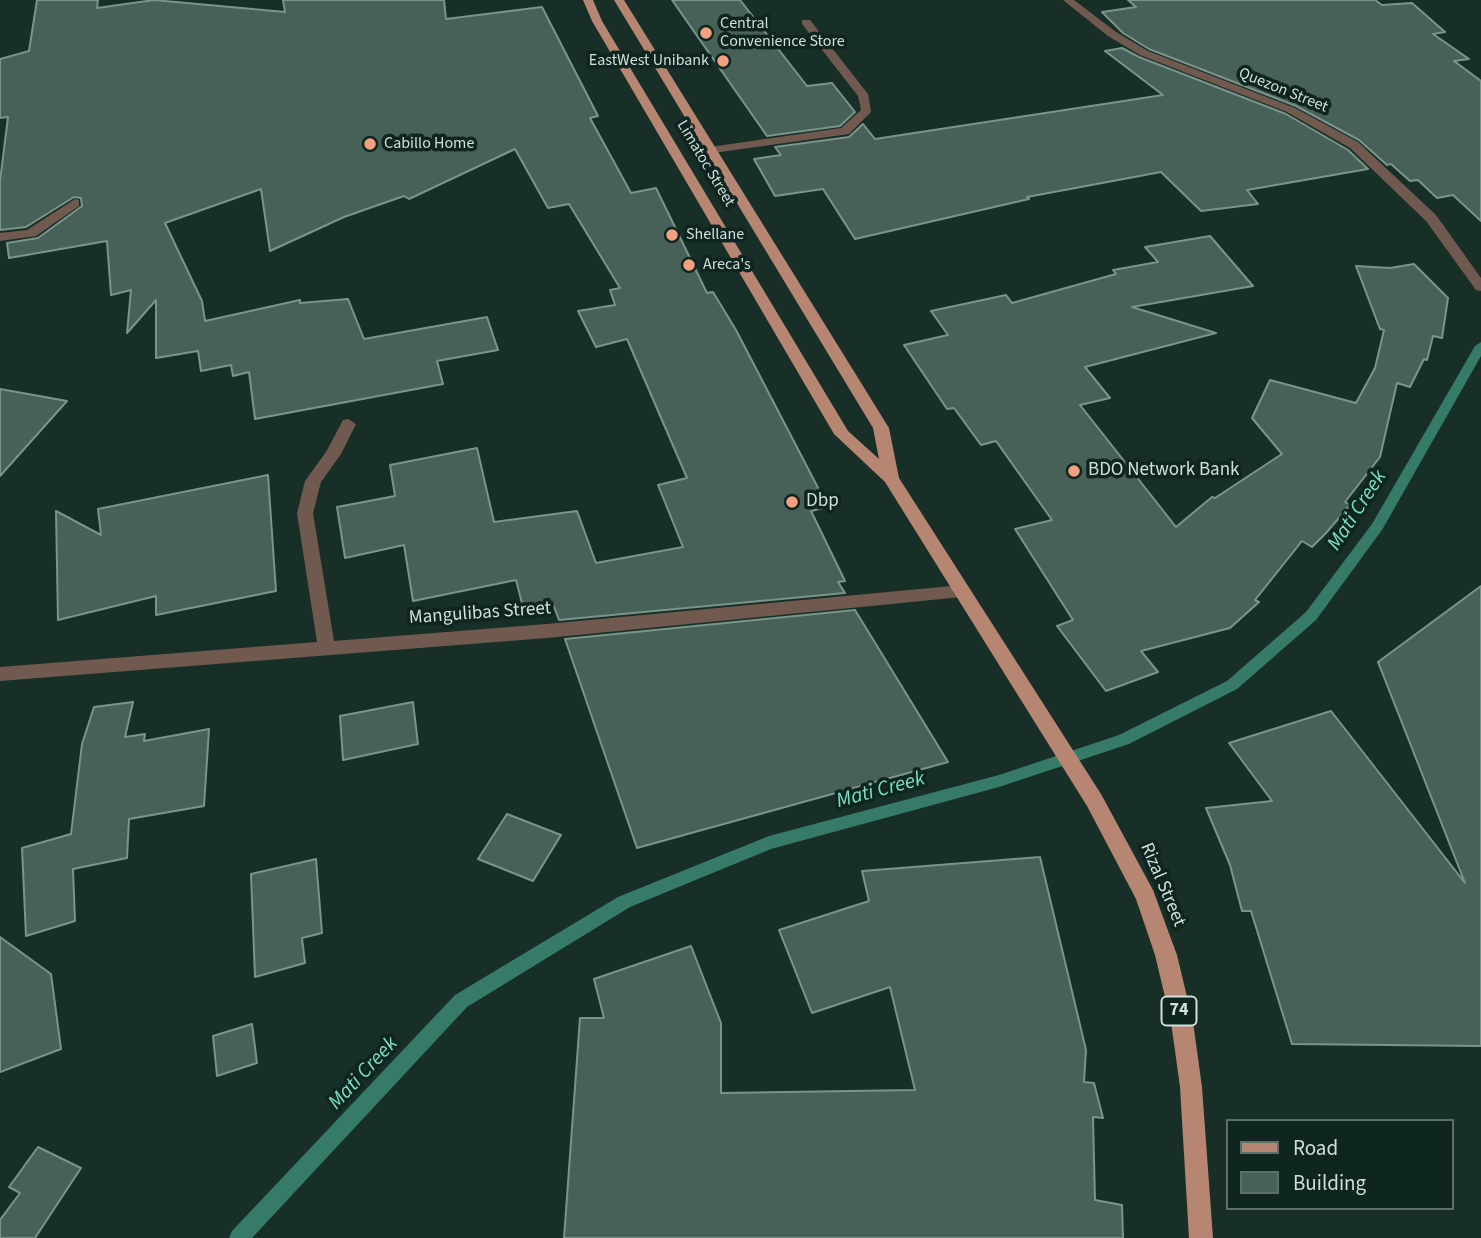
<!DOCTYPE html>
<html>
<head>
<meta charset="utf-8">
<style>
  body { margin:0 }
  #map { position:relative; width:1481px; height:1238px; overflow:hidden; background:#182f28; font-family:"Source Sans 3",sans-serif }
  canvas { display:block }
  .legend { position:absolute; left:1226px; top:1119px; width:228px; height:91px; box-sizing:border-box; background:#0e261f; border:2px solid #5c706a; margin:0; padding:9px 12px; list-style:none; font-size:21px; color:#d2dfda }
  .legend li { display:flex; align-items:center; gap:14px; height:35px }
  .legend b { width:35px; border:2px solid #5c706a }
</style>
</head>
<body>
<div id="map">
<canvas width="1481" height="1238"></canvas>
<ul class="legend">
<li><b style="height:9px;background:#b68673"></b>Road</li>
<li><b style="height:19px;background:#486158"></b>Building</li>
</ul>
</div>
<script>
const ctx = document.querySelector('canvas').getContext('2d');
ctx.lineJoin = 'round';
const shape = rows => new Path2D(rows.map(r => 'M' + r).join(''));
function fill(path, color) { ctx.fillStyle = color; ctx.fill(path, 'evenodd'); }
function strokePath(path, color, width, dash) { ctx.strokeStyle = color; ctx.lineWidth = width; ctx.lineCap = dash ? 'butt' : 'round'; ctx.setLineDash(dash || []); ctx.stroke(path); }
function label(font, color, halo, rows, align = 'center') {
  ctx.font = font + ' "Source Sans 3",sans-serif'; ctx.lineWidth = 7; ctx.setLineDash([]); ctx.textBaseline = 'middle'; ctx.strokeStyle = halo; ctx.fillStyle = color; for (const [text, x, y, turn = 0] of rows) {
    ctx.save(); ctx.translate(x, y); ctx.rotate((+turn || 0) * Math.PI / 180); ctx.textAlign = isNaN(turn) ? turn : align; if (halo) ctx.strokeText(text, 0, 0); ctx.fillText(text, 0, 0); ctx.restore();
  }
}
fill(shape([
  [1481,342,1481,356,1382,530,1316,620,1237,689,1129,744,999,787,771,849,630,907,467,1007,252,1238,229,1238,232,1231,455,995,618,897,769,836,999,775,1119,735,1227,681,1306,612,1372,524,1475,346,1481,342]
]), '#357b67');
const building = shape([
  [37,0,98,0,97,8,154,0,285,12,283,0,444,0,446,19,542,7,598,116,590,118,631,193,656,188,707,293,713,292,736,330,828,507,811,511,845,581,838,582,845,593,559,620,553,604,523,607,516,580,413,601,404,545,345,558,337,507,395,496,390,465,477,448,494,522,577,511,596,563,683,547,658,485,687,478,627,339,596,347,578,311,615,305,610,290,620,288,569,204,548,208,515,149,409,199,404,196,344,217,270,251,261,189,165,223,202,301,205,321,300,300,300,303,348,299,364,339,487,317,498,350,437,361,443,384,255,419,249,372,233,376,231,365,201,371,198,351,156,358,156,300,127,333,131,290,111,295,107,241,9,258,7,243,38,238,82,206,81,198,74,197,26,227,0,230,0,181,8,117,0,118,0,59,29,51,37,0],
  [672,0,740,0,807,86,832,83,855,112,840,126,767,136,672,0],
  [1128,0,1375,0,1382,5,1412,3,1445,32,1433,34,1469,59,1454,61,1481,81,1481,221,1453,195,1437,198,1418,180,1410,181,1391,164,1387,165,1359,140,1296,106,1149,49,1123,33,1102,12,1136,7,1128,0],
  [1122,48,1139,57,1286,114,1348,150,1368,169,1247,190,1258,204,1201,211,1161,172,1027,197,1029,199,855,239,823,189,775,196,754,159,781,155,775,147,849,137,863,124,875,139,1163,95,1105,51,1122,48],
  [1210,236,1253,286,1132,307,1216,333,1085,367,1110,398,1080,405,1176,527,1212,497,1215,498,1282,454,1252,418,1270,380,1356,403,1375,368,1384,330,1380,329,1356,266,1390,268,1414,264,1448,298,1442,338,1433,336,1427,360,1424,359,1410,387,1397,383,1380,457,1345,502,1350,505,1326,533,1312,547,1302,541,1255,600,1259,602,1230,628,1141,651,1158,672,1106,691,1057,626,1073,620,1015,529,1052,520,996,441,981,445,954,408,947,409,904,345,948,335,931,311,1006,295,1012,303,1116,274,1113,270,1158,262,1145,247,1210,236],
  [0,389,67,401,0,476,0,389],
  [268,475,276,591,156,615,156,596,58,620,56,511,101,535,98,509,268,475],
  [1481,586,1481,1046,1292,1044,1251,911,1242,911,1230,865,1206,808,1272,801,1229,743,1331,711,1465,883,1378,662,1481,586],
  [855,610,948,762,637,848,565,639,855,610],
  [133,702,125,737,145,734,144,741,209,729,204,806,129,819,127,858,73,869,75,921,26,936,22,848,71,834,82,744,94,707,133,702],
  [413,702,418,744,343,760,340,716,413,702],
  [507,814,561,835,533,881,478,859,507,814],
  [1040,857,1086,1050,1084,1082,1094,1083,1103,1118,1093,1117,1095,1200,1122,1205,1123,1238,564,1238,580,1018,604,1018,594,979,691,946,721,1023,721,1093,915,1090,890,987,812,1013,779,930,869,901,862,871,1040,857],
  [316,859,322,933,302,938,305,963,255,977,251,874,316,859],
  [0,937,51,974,61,1049,0,1072,0,937],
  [252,1024,257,1063,217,1076,213,1036,252,1024],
  [38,1147,81,1168,35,1238,0,1238,0,1220,20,1193,9,1187,38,1147]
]);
fill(building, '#486158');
strokePath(building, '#7a948b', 2);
fill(shape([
  [1063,0,1074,0,1116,32,1148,51,1295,108,1358,142,1436,215,1481,278,1481,291,1476,290,1426,221,1350,148,1287,112,1140,55,1108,36,1063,0],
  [802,20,810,20,868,94,871,112,849,134,706,154,704,151,710,147,841,128,861,110,858,96,802,24,802,20],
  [75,199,79,200,79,206,36,236,0,241,0,233,27,230,75,199],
  [348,419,356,424,341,454,321,482,313,513,334,641,547,624,962,585,971,591,962,597,547,638,0,681,0,667,317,642,297,513,305,481,326,452,343,420,348,419]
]), '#70594f');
fill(shape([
  [583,0,593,0,602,21,848,431,879,459,873,428,614,0,624,0,889,428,899,478,1101,794,1153,890,1177,955,1193,1022,1202,1087,1213,1238,1189,1238,1180,1087,1171,1022,1155,955,1136,899,1087,806,885,482,834,434,592,21,583,0]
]), '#b68673');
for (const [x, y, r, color] of [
  [706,33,7,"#f2a07f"],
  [723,61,7,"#f2a07f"],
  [370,144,7,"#f2a07f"],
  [672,235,7,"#f2a07f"],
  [689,265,7,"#f2a07f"],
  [1074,471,7,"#f2a07f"],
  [792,502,7,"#f2a07f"]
]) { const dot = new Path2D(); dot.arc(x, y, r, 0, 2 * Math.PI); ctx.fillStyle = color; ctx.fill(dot); strokePath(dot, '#0e261f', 2.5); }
label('16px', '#d2dfda', '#0e261f', [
  ["Central",720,24],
  ["Convenience Store",720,42],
  ["EastWest Unibank",709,61,"right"],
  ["Cabillo Home",384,144],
  ["Shellane",686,235],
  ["Areca's",703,265]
], 'left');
label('16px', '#d2dfda', '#0e261f', [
  ["Quezon Street",1283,91,22],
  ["Limatoc Street",705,164,59]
]);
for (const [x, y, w] of [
  [1179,1011,35]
]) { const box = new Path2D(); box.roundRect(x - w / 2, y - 14.5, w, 29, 5); ctx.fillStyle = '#0e261f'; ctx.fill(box); strokePath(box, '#d2dfda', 2); }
label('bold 18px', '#d2dfda', null, [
  ["74",1179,1011]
]);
label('19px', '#d2dfda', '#0e261f', [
  ["BDO Network Bank",1088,471],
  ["Dbp",806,502]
], 'left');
label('19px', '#d2dfda', '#0e261f', [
  ["Mangulibas Street",480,614,-4],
  ["Rizal Street",1162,885,67]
]);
label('italic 21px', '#79e1c2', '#0e261f', [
  ["Mati Creek",1358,511,-57],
  ["Mati Creek",881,791,-15],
  ["Mati Creek",364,1074,-47]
]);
</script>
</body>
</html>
